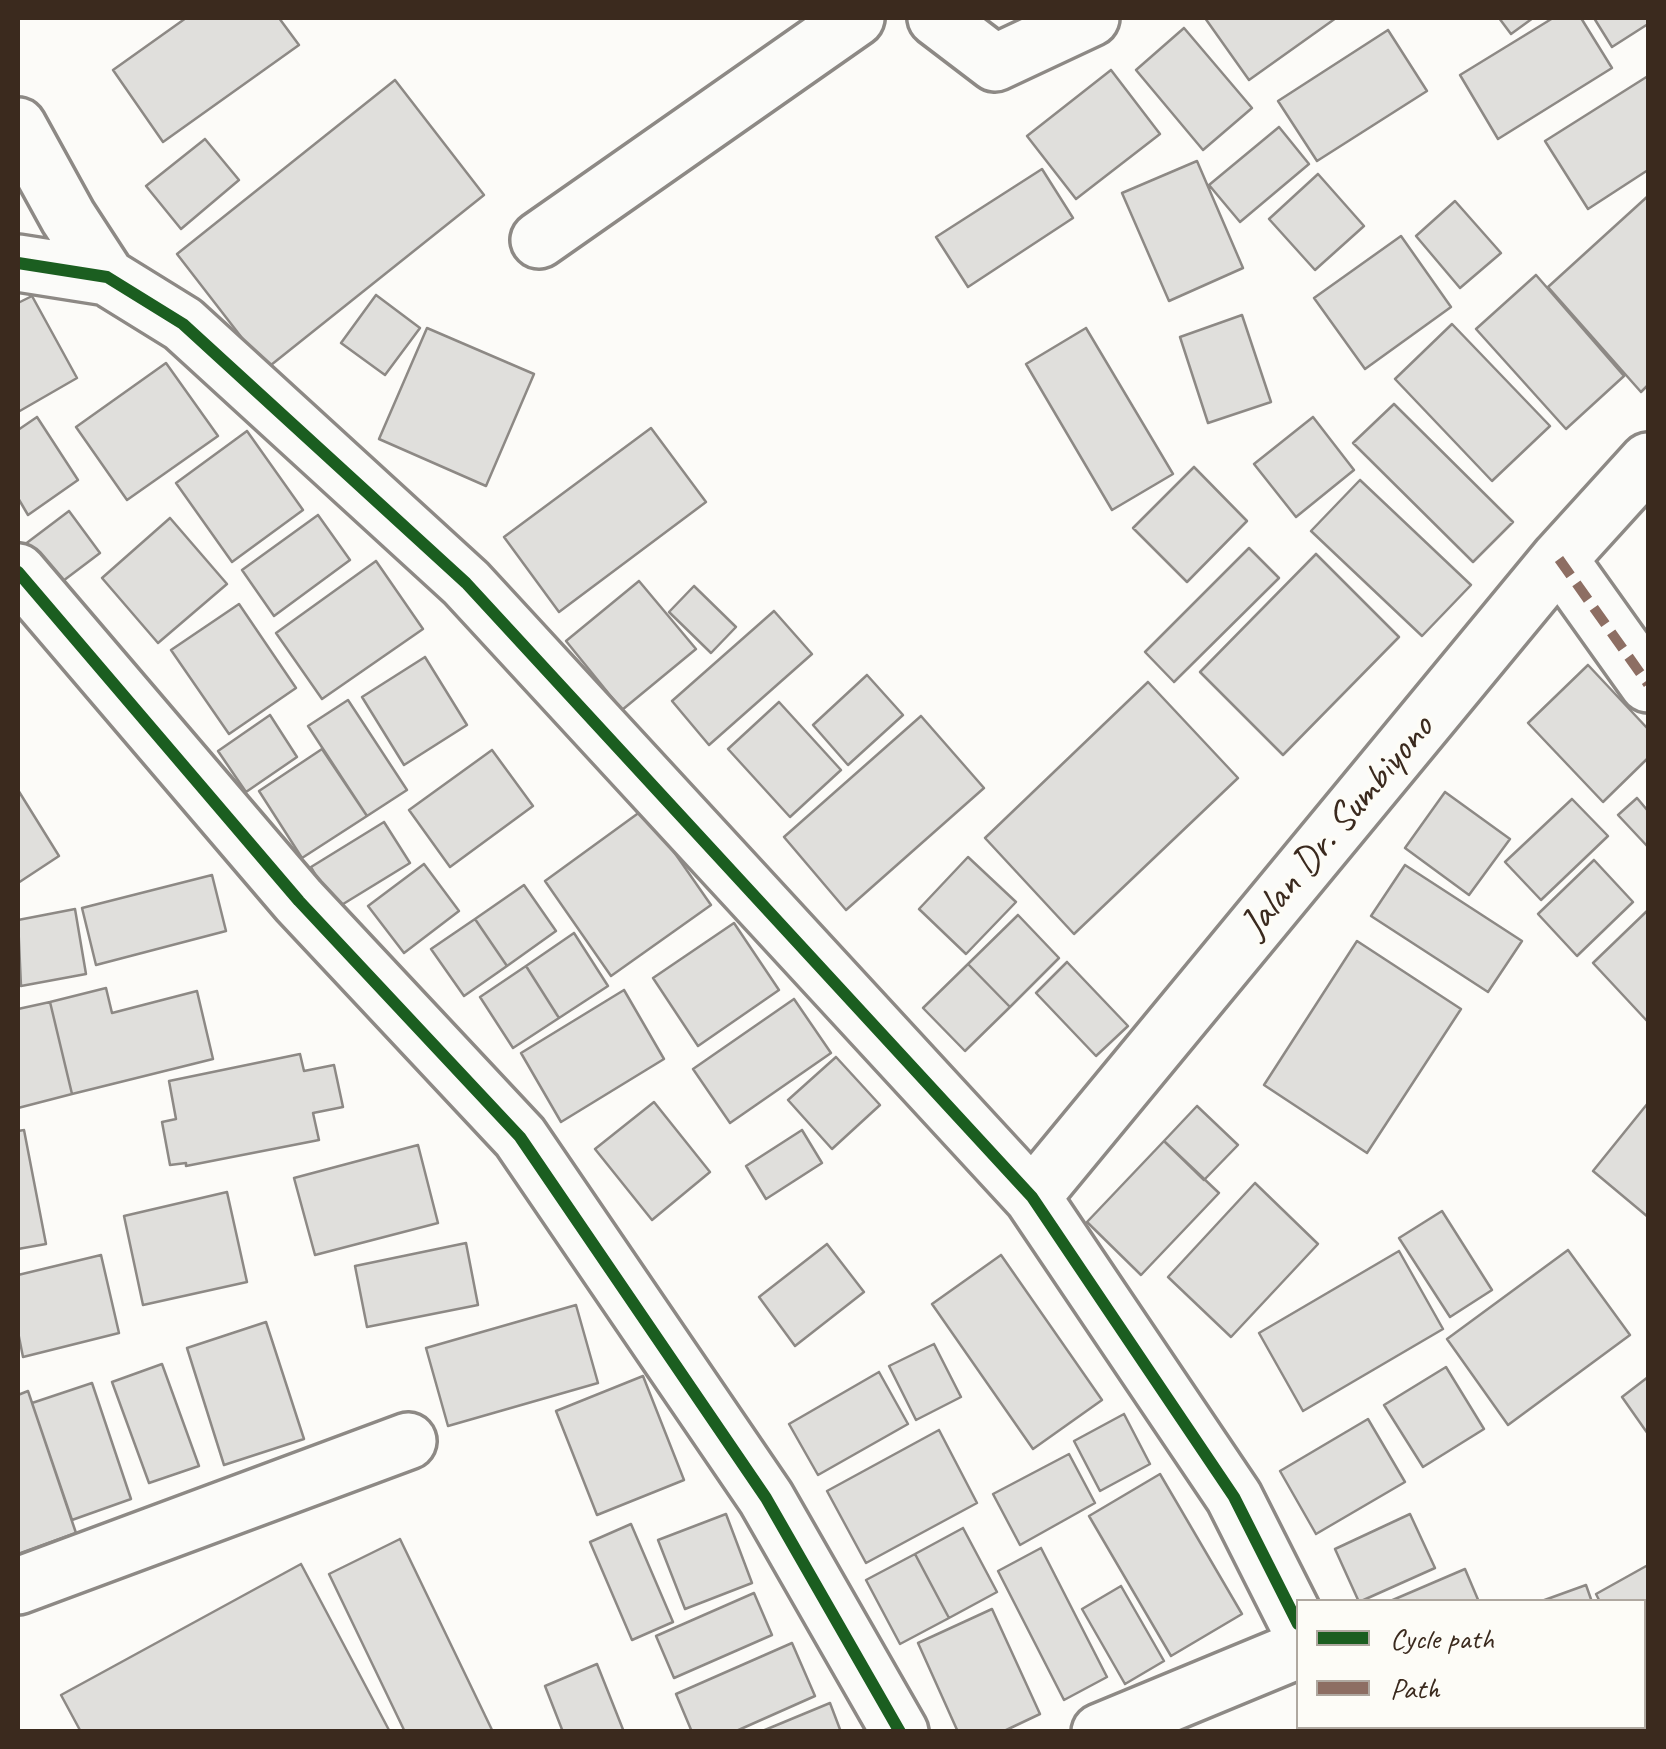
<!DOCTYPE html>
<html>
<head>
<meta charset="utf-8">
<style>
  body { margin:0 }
  #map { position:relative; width:1666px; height:1749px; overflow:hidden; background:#fcfbf8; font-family:Caveat,sans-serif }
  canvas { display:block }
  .frame { position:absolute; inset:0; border:20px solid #3b2a1e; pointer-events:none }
  .legend { position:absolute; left:1296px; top:1599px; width:350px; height:130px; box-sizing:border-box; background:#fdfcf7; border:2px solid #afa8a0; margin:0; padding:12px 18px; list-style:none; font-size:30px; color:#3b2a1e }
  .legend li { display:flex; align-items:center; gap:20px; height:50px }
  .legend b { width:50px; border:2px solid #afa8a0 }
</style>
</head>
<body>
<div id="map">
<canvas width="1666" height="1749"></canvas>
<div class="frame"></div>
<ul class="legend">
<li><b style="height:12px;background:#1b5e20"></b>Cycle path</li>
<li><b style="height:12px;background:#8d6e63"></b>Path</li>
</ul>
</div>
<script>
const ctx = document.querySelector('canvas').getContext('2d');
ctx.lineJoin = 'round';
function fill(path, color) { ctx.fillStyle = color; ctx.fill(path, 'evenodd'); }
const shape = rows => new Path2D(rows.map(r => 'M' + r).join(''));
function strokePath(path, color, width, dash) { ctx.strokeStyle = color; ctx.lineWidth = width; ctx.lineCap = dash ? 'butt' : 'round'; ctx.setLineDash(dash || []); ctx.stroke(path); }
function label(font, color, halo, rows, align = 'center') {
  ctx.font = font + ' Caveat,sans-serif'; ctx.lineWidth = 8; ctx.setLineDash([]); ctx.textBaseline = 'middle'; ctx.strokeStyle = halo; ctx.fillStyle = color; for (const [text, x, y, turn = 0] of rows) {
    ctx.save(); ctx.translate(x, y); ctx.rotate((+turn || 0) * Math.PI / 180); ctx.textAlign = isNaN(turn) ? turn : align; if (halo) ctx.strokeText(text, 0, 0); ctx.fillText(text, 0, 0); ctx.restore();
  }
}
const building = shape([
  [186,18,279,18,299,45,163,142,113,70,186,18],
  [1205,18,1336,18,1249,80,1205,18],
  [1499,18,1533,18,1511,34,1499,18],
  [1553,18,1581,18,1612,68,1498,139,1460,75,1553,18],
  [1594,18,1648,18,1648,24,1612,47,1594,18],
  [1184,28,1252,108,1203,150,1136,70,1184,28],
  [1388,30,1427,91,1317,161,1278,101,1388,30],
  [1111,70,1160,134,1076,199,1027,136,1111,70],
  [1648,76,1648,170,1588,209,1545,141,1648,76],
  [395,80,484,195,266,369,177,254,395,80],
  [1279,127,1309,164,1240,222,1209,185,1279,127],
  [205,139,239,180,181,229,146,186,205,139],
  [1197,161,1243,268,1169,301,1122,193,1197,161],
  [1042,169,1073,218,968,287,936,237,1042,169],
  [1318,174,1364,226,1315,270,1269,219,1318,174],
  [1648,196,1648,385,1641,392,1548,287,1648,196],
  [1455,201,1501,253,1460,288,1416,236,1455,201],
  [1401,236,1451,307,1365,369,1314,298,1401,236],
  [1536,275,1624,376,1566,429,1476,329,1536,275],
  [376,295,420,328,385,375,341,343,376,295],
  [32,296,77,378,18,412,18,303,32,296],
  [1242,315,1271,402,1208,423,1180,337,1242,315],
  [1452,324,1550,426,1492,481,1395,379,1452,324],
  [427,328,534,374,486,486,379,439,427,328],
  [1086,328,1173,474,1112,510,1026,364,1086,328],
  [166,363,218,436,127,500,76,427,166,363],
  [1394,404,1513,522,1473,562,1353,443,1394,404],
  [37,417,78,480,28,515,18,498,18,430,37,417],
  [1313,417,1354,470,1296,517,1254,464,1313,417],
  [651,428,706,502,559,612,504,537,651,428],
  [247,431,303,510,232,562,176,483,247,431],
  [1194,467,1247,521,1187,582,1133,528,1194,467],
  [1360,480,1471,585,1422,636,1311,531,1360,480],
  [69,511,100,553,55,587,24,545,69,511],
  [318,515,350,560,274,616,242,570,318,515],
  [170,518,227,584,158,643,102,578,170,518],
  [1249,548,1279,578,1174,682,1145,652,1249,548],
  [1316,554,1399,637,1283,755,1200,672,1316,554],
  [376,561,423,629,322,699,276,633,376,561],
  [639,581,696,649,622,710,566,641,639,581],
  [694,586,736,627,711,653,669,612,694,586],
  [239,604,296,688,229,734,171,650,239,604],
  [774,611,812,654,709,745,672,701,774,611],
  [425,657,467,725,404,765,362,697,425,657],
  [1588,665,1648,729,1648,758,1603,802,1528,723,1588,665],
  [867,675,903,715,848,765,813,725,867,675],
  [1148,682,1238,778,1074,934,985,838,1148,682],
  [348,700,407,790,367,816,308,726,348,700],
  [779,702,841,770,790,817,728,749,779,702],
  [270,715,297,757,246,792,218,751,270,715],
  [921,716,984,788,846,910,784,837,921,716],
  [322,749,367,816,302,858,259,791,322,749],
  [492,750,533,806,450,867,409,810,492,750],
  [18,790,59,856,18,883,18,790],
  [1445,792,1510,839,1469,895,1405,848,1445,792],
  [1637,798,1648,811,1648,847,1618,815,1637,798],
  [1572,799,1608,836,1541,900,1505,862,1572,799],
  [644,809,711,905,611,976,545,881,644,809],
  [384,822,410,863,335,909,311,867,384,822],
  [968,857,1016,902,966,954,919,909,968,857],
  [1594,860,1633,902,1577,956,1538,914,1594,860],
  [424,864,459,911,404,953,368,906,424,864],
  [1405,865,1522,941,1488,992,1371,916,1405,865],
  [212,875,226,931,96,965,82,908,212,875],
  [524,885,556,931,507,966,475,919,524,885],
  [75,909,86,974,21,986,18,920,75,909],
  [1648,910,1648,1022,1593,963,1648,910],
  [1018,915,1059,958,1010,1007,968,964,1018,915],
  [475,919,507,966,464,996,431,949,475,919],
  [734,923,779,990,698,1046,653,978,734,923],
  [574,933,608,986,559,1018,526,966,574,933],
  [1357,941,1461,1009,1367,1153,1264,1085,1357,941],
  [1067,962,1128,1026,1096,1056,1036,993,1067,962],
  [968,964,1010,1007,965,1051,923,1008,968,964],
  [526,966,559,1018,513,1048,480,997,526,966],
  [106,988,112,1013,197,991,213,1059,72,1094,50,1002,106,988],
  [624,990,664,1059,561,1122,521,1053,624,990],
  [794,999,831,1053,730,1123,693,1069,794,999],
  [50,1002,72,1094,18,1108,18,1009,50,1002],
  [300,1054,304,1071,334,1065,343,1107,313,1113,319,1140,186,1166,186,1163,170,1165,162,1122,176,1119,169,1081,300,1054],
  [836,1057,880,1105,832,1149,788,1100,836,1057],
  [654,1102,710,1172,652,1220,595,1149,654,1102],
  [1648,1103,1648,1217,1593,1171,1648,1103],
  [1197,1106,1238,1145,1204,1180,1164,1141,1197,1106],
  [24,1130,46,1244,18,1249,18,1131,24,1130],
  [802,1130,822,1163,766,1199,746,1166,802,1130],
  [1164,1141,1219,1193,1141,1275,1087,1222,1164,1141],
  [418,1145,438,1223,315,1255,294,1178,418,1145],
  [1255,1183,1318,1244,1231,1337,1168,1277,1255,1183],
  [227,1192,247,1282,143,1305,124,1216,227,1192],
  [1442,1211,1492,1290,1450,1317,1399,1238,1442,1211],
  [466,1243,478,1305,367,1327,355,1266,466,1243],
  [827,1244,864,1292,795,1346,759,1297,827,1244],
  [1568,1250,1630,1335,1508,1425,1447,1339,1568,1250],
  [1399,1251,1443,1329,1303,1411,1259,1333,1399,1251],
  [101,1255,119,1333,23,1357,18,1332,18,1275,101,1255],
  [1001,1255,1102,1400,1033,1449,932,1304,1001,1255],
  [576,1305,598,1383,448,1426,426,1348,576,1305],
  [266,1322,304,1439,224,1465,187,1348,266,1322],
  [934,1344,961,1397,916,1420,889,1366,934,1344],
  [162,1364,199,1466,149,1483,112,1382,162,1364],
  [1446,1367,1484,1429,1423,1467,1384,1405,1446,1367],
  [879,1372,908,1424,818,1475,789,1424,879,1372],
  [643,1376,684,1480,597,1515,556,1411,643,1376],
  [1648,1377,1648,1434,1622,1397,1648,1377],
  [92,1383,131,1499,72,1520,32,1403,92,1383],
  [28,1391,76,1533,18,1554,18,1395,28,1391],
  [1124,1414,1150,1464,1100,1491,1074,1441,1124,1414],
  [1368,1419,1405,1482,1316,1534,1280,1471,1368,1419],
  [939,1430,977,1503,866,1563,827,1491,939,1430],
  [1069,1454,1095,1503,1020,1545,993,1494,1069,1454],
  [1160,1474,1242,1614,1171,1656,1089,1516,1160,1474],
  [726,1514,752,1583,685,1609,658,1540,726,1514],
  [1410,1514,1435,1568,1359,1602,1335,1549,1410,1514],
  [631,1524,673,1622,632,1640,590,1542,631,1524],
  [963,1528,997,1592,949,1618,915,1554,963,1528],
  [400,1539,493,1732,405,1732,329,1574,400,1539],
  [1041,1548,1107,1677,1064,1700,998,1571,1041,1548],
  [915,1554,949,1618,900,1644,866,1580,915,1554],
  [301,1564,390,1732,81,1732,61,1695,301,1564],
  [1648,1565,1648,1639,1644,1641,1644,1602,1600,1602,1596,1594,1648,1565],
  [1465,1569,1479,1602,1388,1602,1465,1569],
  [1586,1585,1592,1602,1539,1602,1586,1585],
  [1121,1586,1164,1661,1125,1684,1082,1609,1121,1586],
  [754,1593,772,1635,674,1678,656,1636,754,1593],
  [992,1609,1040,1714,1002,1732,958,1732,918,1643,992,1609],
  [792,1643,815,1696,734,1732,692,1732,676,1694,792,1643],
  [1648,1651,1648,1732,1633,1732,1633,1726,1644,1726,1644,1652,1648,1651],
  [597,1664,624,1732,563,1732,545,1686,597,1664],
  [830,1703,841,1732,760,1732,830,1703],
  [1482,1726,1615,1726,1615,1732,1483,1732,1482,1726]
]);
fill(building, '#e0dfdc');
strokePath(building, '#8d8985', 2.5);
const minor = shape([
  [936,18,995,63,1091,18],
  [18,126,68,217,107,277],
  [539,240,856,18],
  [18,263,107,277,183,324,466,583,1032,1197,1234,1497,1298,1624],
  [1559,559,1648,684],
  [18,572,299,901,520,1137,766,1498,900,1732],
  [1032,1197,1559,559,1648,461],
  [18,1586,408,1441],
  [1343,1726,1345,1732],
  [1100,1732,1298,1650]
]);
strokePath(minor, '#8d8985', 62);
strokePath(minor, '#fbfbf9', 55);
strokePath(shape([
  [1559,559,1648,684]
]), '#8d6e63', 10, [20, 10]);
strokePath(shape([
  [18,263,107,277,183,324,466,583,1032,1197,1234,1497,1298,1624],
  [18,572,299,901,520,1137,766,1498,900,1732]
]), '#1b5e20', 12);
label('40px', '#3b2a1e', '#fdfcf7', [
  ["Jalan Dr. Sumbiyono",1338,827,-50]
]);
</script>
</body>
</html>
